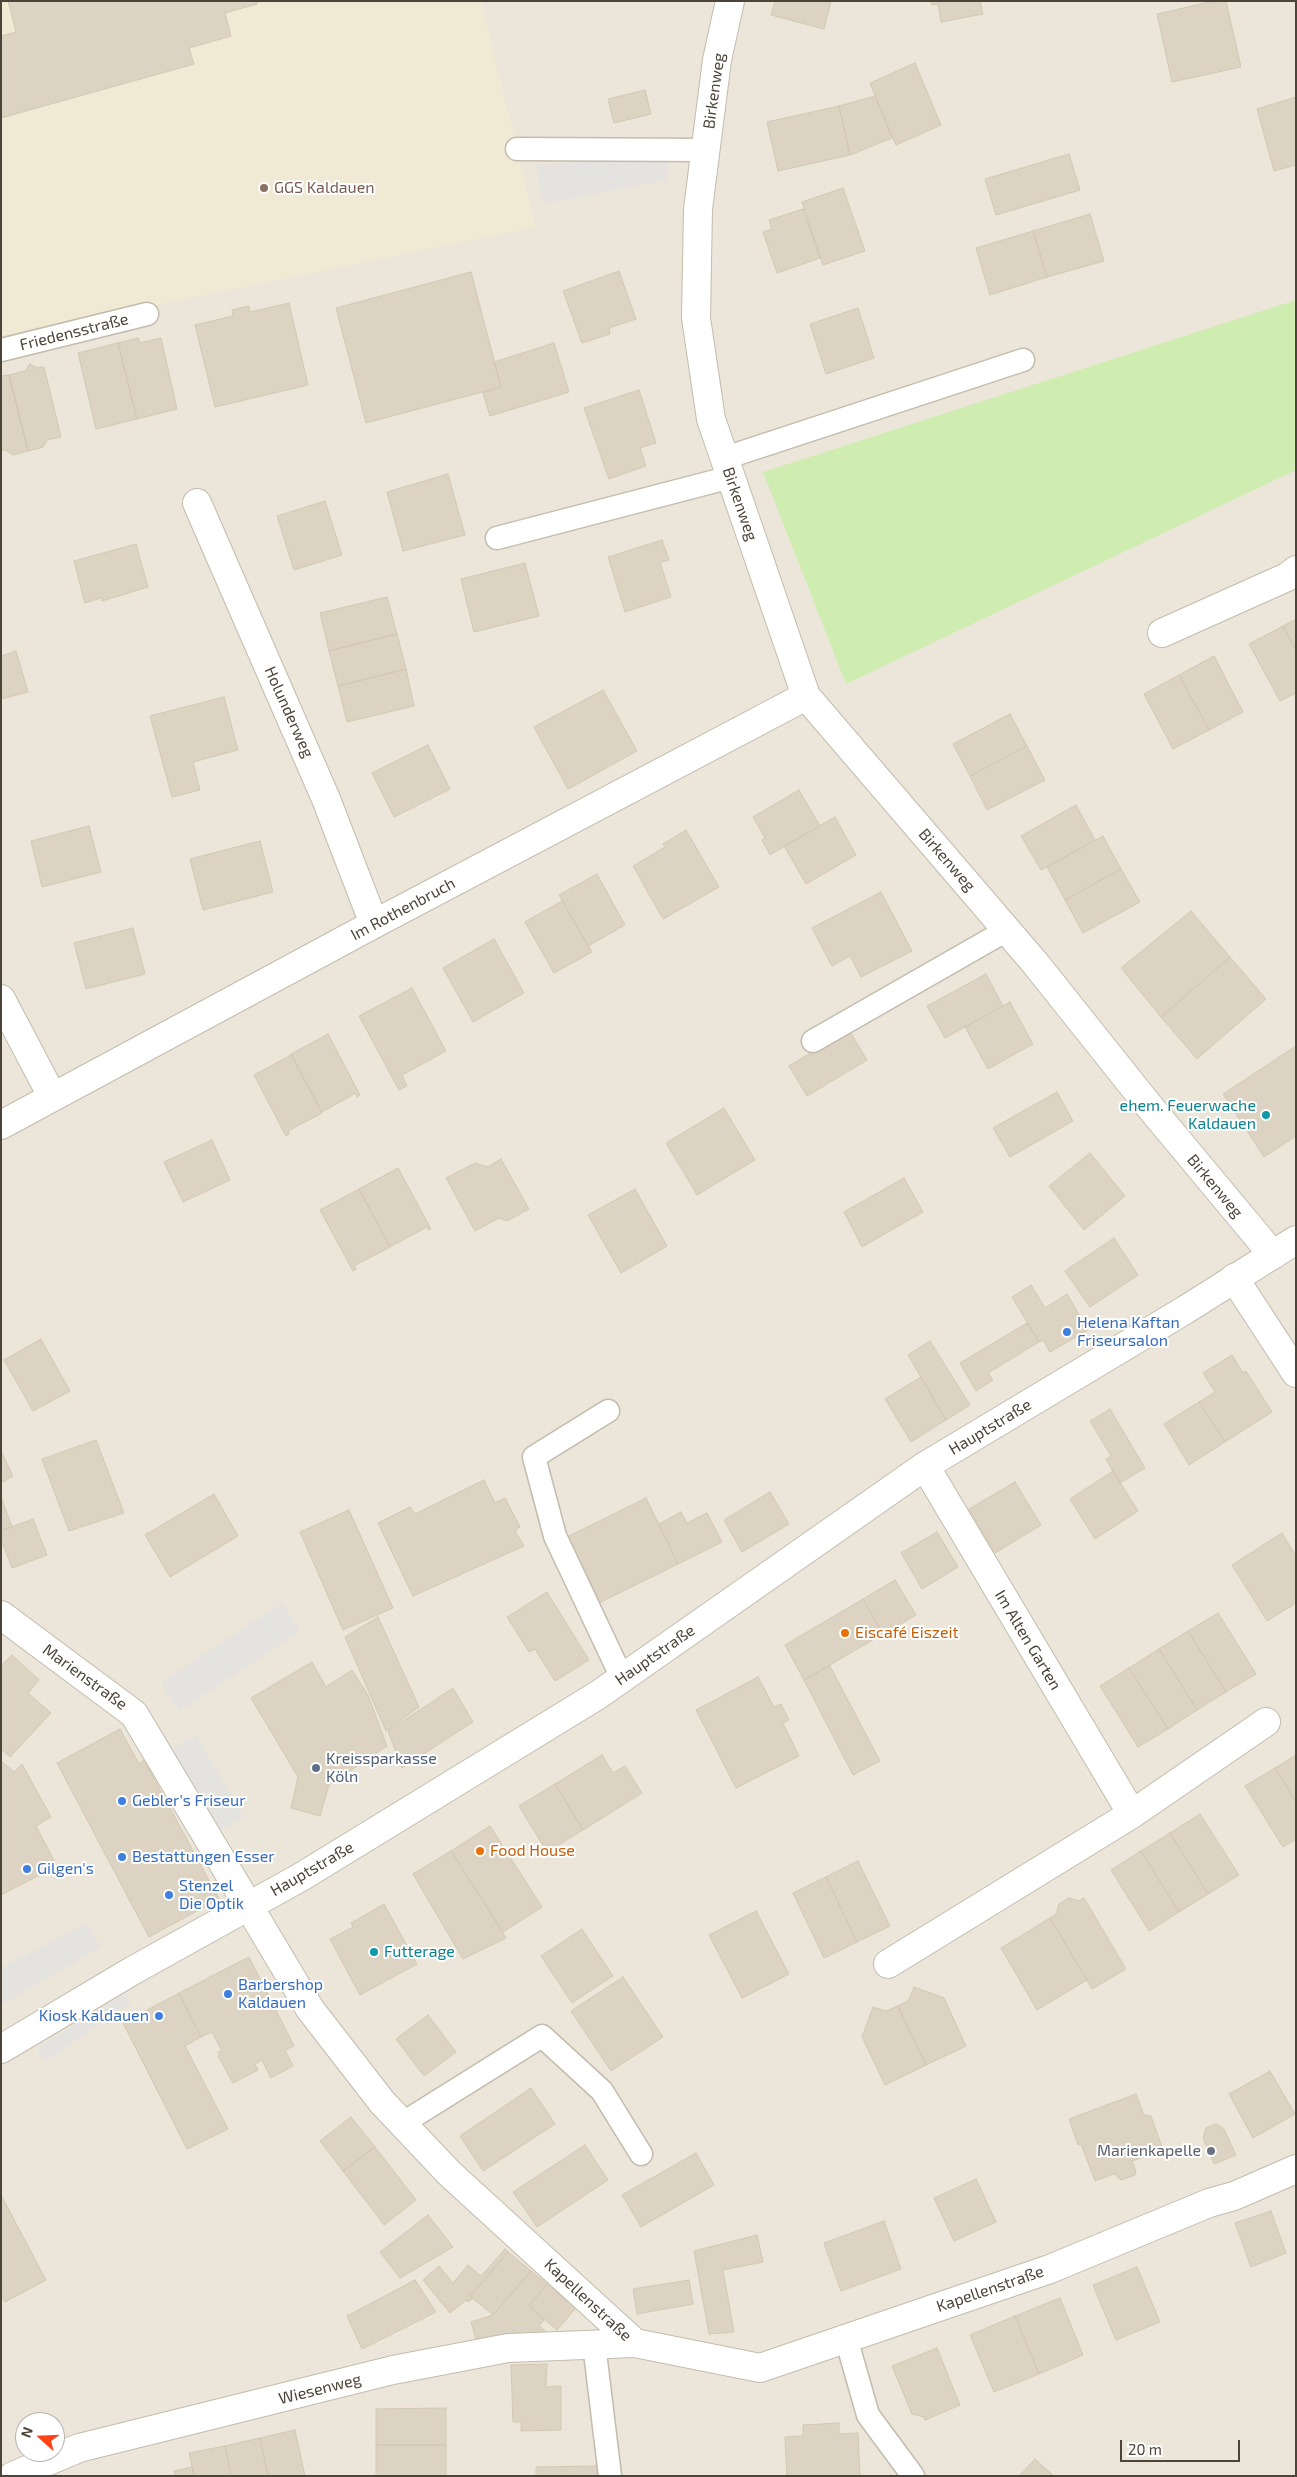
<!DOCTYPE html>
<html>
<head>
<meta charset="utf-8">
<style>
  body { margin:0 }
  #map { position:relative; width:1297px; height:2477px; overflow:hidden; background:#f6f3eb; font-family:"Exo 2",sans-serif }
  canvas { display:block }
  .frame { position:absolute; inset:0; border:2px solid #4c4438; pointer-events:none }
  .north { position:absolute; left:15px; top:2412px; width:50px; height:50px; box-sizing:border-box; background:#fff; border:1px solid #b7b4af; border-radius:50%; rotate:290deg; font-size:14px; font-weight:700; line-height:20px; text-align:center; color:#4c4438 }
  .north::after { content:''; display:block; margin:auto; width:18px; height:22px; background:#ff4319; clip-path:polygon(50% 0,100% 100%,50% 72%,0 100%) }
  .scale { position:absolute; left:1120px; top:2440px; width:120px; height:22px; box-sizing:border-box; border:2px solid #4c4438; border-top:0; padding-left:6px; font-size:15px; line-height:18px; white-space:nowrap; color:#4c4438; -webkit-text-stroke:4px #fff; paint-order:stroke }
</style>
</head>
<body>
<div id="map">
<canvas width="1297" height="2477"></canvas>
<div class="frame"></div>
<div class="north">N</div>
<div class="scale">20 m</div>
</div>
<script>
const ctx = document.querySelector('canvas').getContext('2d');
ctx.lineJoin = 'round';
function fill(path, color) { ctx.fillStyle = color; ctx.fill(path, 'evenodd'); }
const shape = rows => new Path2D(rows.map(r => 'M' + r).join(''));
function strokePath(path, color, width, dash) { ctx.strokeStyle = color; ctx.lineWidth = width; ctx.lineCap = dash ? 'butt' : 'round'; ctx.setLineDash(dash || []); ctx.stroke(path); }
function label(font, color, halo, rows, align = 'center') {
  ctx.font = font + ' "Exo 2",sans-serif'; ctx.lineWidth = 4; ctx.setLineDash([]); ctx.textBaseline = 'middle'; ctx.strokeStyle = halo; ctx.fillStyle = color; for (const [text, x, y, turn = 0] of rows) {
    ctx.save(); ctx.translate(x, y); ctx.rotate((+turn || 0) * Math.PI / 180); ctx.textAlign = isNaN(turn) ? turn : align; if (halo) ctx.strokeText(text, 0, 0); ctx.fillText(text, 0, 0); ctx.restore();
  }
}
fill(shape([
  [1,1,1296,1,1296,2476,1,2476],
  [25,2422,55,2422,55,2452,25,2452]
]), '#ebe6d9');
fill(shape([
  [1,1,481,1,536,227,1,337]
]), '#f0e9d4');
fill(shape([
  [1296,300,1296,470,846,684,763,472]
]), '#d0edb1');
fill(shape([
  [669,158,667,180,543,204,536,164],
  [282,1603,300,1631,179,1711,161,1683],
  [196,1735,244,1817,219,1831,172,1749],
  [87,1923,101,1947,1,2005,1,1968],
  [126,1993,130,2003,44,2062,37,2048]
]), '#e5e3df');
const building = shape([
  [8,1,257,1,257,4,225,13,231,36,189,48,194,64,1,118,1,36,16,32,8,1],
  [775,1,831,1,824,29,771,15,775,1],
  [931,1,980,1,983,14,941,22,938,4,932,5,931,1],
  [1214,1,1226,1,1241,67,1172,82,1157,14,1214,1],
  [915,63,941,125,896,145,870,83,915,63],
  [645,90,651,114,614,123,608,99,645,90],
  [875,96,892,138,850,155,839,106,875,96],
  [1296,97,1296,165,1274,171,1257,109,1296,97],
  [839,106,850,155,778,171,767,122,839,106],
  [1069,154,1080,190,996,215,985,179,1069,154],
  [843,188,865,251,823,265,802,202,843,188],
  [803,209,820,258,777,273,763,232,772,229,769,220,803,209],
  [1090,214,1104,261,1047,277,1033,231,1090,214],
  [1033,231,1047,277,990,295,976,248,1033,231],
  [619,271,636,319,609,328,610,334,582,343,563,291,619,271],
  [471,272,501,387,366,423,336,308,471,272],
  [289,303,308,385,215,407,195,325,233,316,232,310,249,306,250,312,289,303],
  [858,308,874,358,826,374,810,324,858,308],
  [138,338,140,343,161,338,177,409,137,419,118,343,138,338],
  [118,343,137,419,96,429,78,353,118,343],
  [554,343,569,392,490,416,483,393,501,387,494,362,554,343],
  [30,364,37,368,44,367,61,437,47,440,43,447,28,451,9,375,25,371,30,364],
  [9,375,28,451,13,455,5,450,1,451,1,376,9,375],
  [639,390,656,443,640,448,646,466,609,479,584,408,639,390],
  [448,474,465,535,403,551,387,492,448,474],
  [325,501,342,555,294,570,277,516,325,501],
  [662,540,669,560,660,562,671,597,625,612,608,557,662,540],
  [136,544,148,587,102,601,101,598,85,603,74,561,136,544],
  [525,563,539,616,474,632,461,579,525,563],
  [387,597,397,634,329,651,320,613,387,597],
  [1296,619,1296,650,1283,626,1296,619],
  [1283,626,1296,650,1296,693,1280,701,1249,644,1283,626],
  [397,634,406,669,338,686,329,651,397,634],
  [16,651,28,692,1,699,1,656,16,651],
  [1214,656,1243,712,1209,730,1179,675,1214,656],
  [406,669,414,706,347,722,338,686,406,669],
  [1179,675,1209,730,1173,749,1144,694,1179,675],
  [603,690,637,751,568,789,534,727,603,690],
  [224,697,238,750,193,762,200,790,172,797,150,716,224,697],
  [1010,714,1027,746,970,776,953,744,1010,714],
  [428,745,450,789,394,817,372,773,428,745],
  [1027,746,1045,780,987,810,970,776,1027,746],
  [799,790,820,826,770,855,762,840,765,838,753,817,799,790],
  [1076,805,1095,840,1041,870,1021,836,1076,805],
  [835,817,856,855,806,884,784,846,835,817],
  [89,826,101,872,42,887,31,841,89,826],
  [686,830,719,887,663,919,633,866,665,847,663,844,686,830],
  [1103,836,1121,869,1065,900,1047,867,1103,836],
  [260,841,273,892,203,910,190,859,260,841],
  [1121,869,1140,902,1083,933,1065,900,1121,869],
  [597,874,625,925,588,946,559,895,597,874],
  [881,892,912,951,861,977,850,956,832,966,812,928,881,892],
  [562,901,592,952,554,973,525,922,562,901],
  [1191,911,1230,957,1161,1017,1121,968,1191,911],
  [133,928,145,974,86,989,74,943,133,928],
  [494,939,524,993,473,1022,443,968,494,939],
  [1230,957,1266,999,1197,1059,1161,1017,1230,957],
  [986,974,1003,1006,945,1038,927,1006,986,974],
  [412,988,446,1051,402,1075,407,1086,399,1090,359,1016,412,988],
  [1010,1002,1033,1044,988,1069,965,1027,1010,1002],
  [849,1030,867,1060,807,1096,789,1066,849,1030],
  [328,1034,360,1095,357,1097,356,1093,322,1112,291,1054,328,1034],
  [1296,1046,1296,1136,1264,1157,1223,1094,1296,1046],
  [291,1055,322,1113,288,1131,289,1134,286,1136,254,1075,291,1055],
  [1057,1092,1073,1121,1010,1157,993,1128,1057,1092],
  [724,1108,755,1160,697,1195,666,1143,724,1108],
  [212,1140,230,1180,183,1202,164,1162,212,1140],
  [1090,1153,1125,1196,1084,1230,1049,1186,1090,1153],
  [501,1159,529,1209,507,1221,499,1218,475,1231,446,1178,475,1163,488,1167,501,1159],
  [398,1168,431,1229,428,1230,427,1227,390,1247,359,1189,398,1168],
  [904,1178,923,1212,862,1247,844,1212,904,1178],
  [359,1189,390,1247,354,1266,356,1269,353,1271,320,1210,359,1189],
  [635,1189,667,1246,621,1273,588,1215,635,1189],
  [1114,1238,1138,1275,1090,1307,1065,1271,1114,1238],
  [1031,1285,1045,1308,1067,1294,1088,1330,1050,1352,1043,1340,1039,1342,1012,1297,1031,1285],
  [1027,1323,1039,1342,988,1373,993,1380,976,1391,960,1363,1027,1323],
  [41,1339,70,1391,33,1411,4,1360,41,1339],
  [930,1341,970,1405,946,1420,908,1355,930,1341],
  [1232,1355,1243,1373,1246,1371,1272,1412,1225,1442,1199,1402,1215,1392,1203,1373,1232,1355],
  [921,1377,946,1420,911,1442,885,1399,921,1377],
  [1199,1402,1225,1442,1189,1465,1164,1424,1199,1402],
  [1110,1409,1145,1468,1120,1483,1106,1459,1111,1456,1090,1421,1110,1409],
  [96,1440,124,1513,69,1531,42,1459,96,1440],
  [1,1451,13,1476,1,1483,1,1451],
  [1113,1471,1138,1511,1095,1539,1070,1499,1113,1471],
  [484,1480,495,1503,505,1498,520,1527,515,1531,524,1546,413,1596,378,1523,410,1507,415,1514,484,1480],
  [1015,1482,1041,1525,995,1553,969,1509,1015,1482],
  [770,1492,789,1524,742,1552,724,1520,770,1492],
  [214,1494,238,1536,170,1577,145,1535,214,1494],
  [1,1497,12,1527,1,1531,1,1497],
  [646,1498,678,1564,597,1604,565,1538,646,1498],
  [349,1510,393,1608,343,1630,300,1532,349,1510],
  [681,1512,687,1523,707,1513,722,1542,678,1564,659,1524,681,1512],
  [33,1519,47,1555,12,1568,1,1540,1,1531,33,1519],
  [937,1532,958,1567,922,1589,901,1553,937,1532],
  [1282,1533,1296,1556,1296,1603,1267,1621,1232,1565,1282,1533],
  [895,1580,916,1615,883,1634,863,1599,895,1580],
  [547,1592,589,1660,555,1681,535,1649,529,1652,507,1617,547,1592],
  [863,1599,883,1634,804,1680,785,1645,863,1599],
  [1218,1613,1256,1674,1226,1692,1188,1631,1218,1613],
  [378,1617,419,1707,386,1731,345,1637,378,1617],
  [1188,1631,1226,1692,1197,1710,1159,1649,1188,1631],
  [1159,1649,1197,1710,1168,1729,1129,1668,1159,1649],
  [12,1655,39,1680,28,1693,51,1713,10,1757,1,1749,1,1666,12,1655],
  [312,1662,326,1687,352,1670,368,1695,387,1746,329,1785,320,1816,291,1808,298,1777,251,1698,312,1662],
  [830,1666,880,1761,853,1775,804,1680,830,1666],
  [1129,1668,1168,1729,1138,1747,1100,1686,1129,1668],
  [758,1677,774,1707,781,1704,789,1720,783,1723,799,1756,736,1788,696,1710,758,1677],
  [453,1688,473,1722,402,1768,388,1731,453,1688],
  [120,1729,139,1764,144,1760,219,1899,149,1937,57,1763,120,1729],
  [602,1755,613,1773,625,1766,642,1793,583,1830,555,1784,602,1755],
  [1296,1755,1296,1802,1275,1768,1296,1755],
  [1,1761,14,1772,22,1764,51,1817,36,1826,57,1866,1,1895,1,1761],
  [1275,1768,1296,1802,1296,1839,1283,1847,1245,1786,1275,1768],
  [555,1784,583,1830,547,1852,519,1806,555,1784],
  [1200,1814,1239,1875,1208,1894,1170,1833,1200,1814],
  [490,1826,542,1907,503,1932,451,1851,490,1826],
  [1170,1833,1208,1894,1179,1912,1141,1851,1170,1833],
  [451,1851,506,1938,463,1959,413,1874,451,1851],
  [1141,1851,1179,1912,1149,1931,1111,1870,1141,1851],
  [858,1861,890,1926,857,1942,826,1877,858,1861],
  [826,1877,857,1942,824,1958,793,1893,826,1877],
  [1069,1898,1079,1901,1084,1898,1126,1969,1092,1989,1050,1918,1056,1914,1059,1904,1069,1898],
  [384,1904,417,1964,360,1995,330,1939,353,1927,351,1923,384,1904],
  [756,1911,789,1974,742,1998,709,1935,756,1911],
  [1050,1918,1087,1980,1037,2010,1001,1948,1050,1918],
  [582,1929,613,1976,572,2003,541,1956,582,1929],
  [249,1957,294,2046,285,2050,293,2066,271,2078,262,2060,255,2064,258,2070,233,2083,218,2056,220,2055,218,2052,222,2051,212,2032,201,2037,179,1993,249,1957],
  [623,1977,663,2037,611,2071,571,2011,623,1977],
  [914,1987,944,1998,966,2046,926,2065,898,2006,909,2000,914,1987],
  [179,1993,201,2037,185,2046,228,2129,187,2149,123,2023,179,1993],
  [898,2006,926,2065,885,2085,862,2037,873,2007,886,2011,898,2006],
  [428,2015,456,2052,424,2076,396,2039,428,2015],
  [1270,2071,1295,2114,1253,2138,1229,2094,1270,2071],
  [531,2088,555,2124,483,2171,460,2136,531,2088],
  [1136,2094,1144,2115,1151,2116,1163,2150,1132,2161,1136,2171,1135,2175,1121,2180,1114,2174,1095,2181,1081,2144,1078,2145,1069,2119,1136,2094],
  [351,2117,375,2147,343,2171,320,2141,351,2117],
  [1216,2124,1224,2129,1236,2155,1214,2164,1203,2138,1206,2128,1216,2124],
  [585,2145,608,2180,537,2227,513,2192,585,2145],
  [375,2147,416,2200,384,2225,343,2171,375,2147],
  [696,2153,714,2185,641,2227,622,2195,696,2153],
  [976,2179,996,2222,954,2241,934,2198,976,2179],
  [1,2195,46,2280,5,2302,1,2295,1,2195],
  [1271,2211,1286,2253,1251,2267,1235,2223,1271,2211],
  [428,2215,453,2247,400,2278,380,2252,428,2215],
  [884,2221,901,2269,841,2291,824,2243,884,2221],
  [757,2235,763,2262,723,2270,734,2332,709,2334,694,2251,757,2235],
  [505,2249,508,2252,470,2296,473,2298,468,2302,466,2300,450,2313,423,2280,439,2266,453,2283,468,2265,481,2276,505,2249],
  [508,2252,531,2271,493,2315,470,2296,508,2252],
  [1137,2267,1160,2322,1116,2340,1093,2285,1137,2267],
  [531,2271,547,2284,529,2306,544,2320,539,2326,548,2333,476,2339,471,2322,493,2315,531,2271],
  [415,2280,436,2312,362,2349,347,2316,415,2280],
  [689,2280,693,2304,637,2314,633,2289,689,2280],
  [547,2284,576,2308,557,2330,529,2306,547,2284],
  [1060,2298,1083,2355,1039,2374,1015,2316,1060,2298],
  [1015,2316,1039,2374,994,2392,970,2335,1015,2316],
  [937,2348,960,2405,925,2420,924,2417,912,2414,892,2366,937,2348],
  [547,2364,546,2387,561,2386,561,2430,521,2431,521,2422,513,2422,511,2365,547,2364],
  [446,2408,446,2445,376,2445,376,2409,446,2408],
  [839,2423,839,2434,858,2433,860,2476,787,2476,785,2437,803,2436,803,2425,839,2423],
  [295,2430,305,2476,268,2476,260,2438,295,2430],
  [260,2438,268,2476,231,2476,225,2446,260,2438],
  [376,2445,446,2445,446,2476,376,2476,376,2445],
  [225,2446,231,2476,194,2476,189,2453,225,2446],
  [1035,2459,1054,2476,1019,2476,1035,2459],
  [598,2466,598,2476,536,2476,536,2467,598,2466],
  [192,2467,194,2476,175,2476,174,2471,192,2467]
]);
fill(building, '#dcd3c2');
strokePath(building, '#d4c8b2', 1);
const service = shape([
  [517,149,706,150],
  [1,350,147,314],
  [725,458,1023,360],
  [497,538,731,477],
  [813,1041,1007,930],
  [608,1411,534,1457,555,1536,622,1678],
  [403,2123,542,2036,602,2091,641,2154],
  [846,2338,868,2415,913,2476],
  [594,2344,610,2476]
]);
const minor = shape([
  [730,1,717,60,698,209,696,318,711,419,806,696,1035,963,1149,1106,1273,1255],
  [197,503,326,799,374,924],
  [1162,633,1287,577,1296,570],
  [1,999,52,1096],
  [1,1125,374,924,806,696],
  [1234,1278,1296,1373],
  [1,1615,134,1714,310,2009,382,2102,449,2173,635,2343,760,2368,1050,2269,1209,2203,1234,2196,1296,2169],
  [1132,1814,1266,1722],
  [888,1964,1132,1814,925,1466],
  [13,2476,79,2448,393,2370,508,2348,635,2343]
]);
const tertiary = shape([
  [1,2049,132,1971,301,1877,598,1695,925,1466,1185,1310,1296,1240]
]);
strokePath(service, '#c3bcac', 25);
strokePath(minor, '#c3bcac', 30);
strokePath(tertiary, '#c3bcac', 30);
strokePath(service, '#fff', 22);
strokePath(minor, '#fff', 28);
strokePath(tertiary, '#fff', 28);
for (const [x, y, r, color] of [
  [264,188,5,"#8d6e63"],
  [1266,1115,5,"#0f9aa8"],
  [1067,1332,5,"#3f7fe0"],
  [845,1633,5,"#e8710a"],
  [316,1768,5,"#5c6f8a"],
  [122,1801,5,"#3f7fe0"],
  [480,1851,5,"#e8710a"],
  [122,1857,5,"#3f7fe0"],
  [27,1869,5,"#3f7fe0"],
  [169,1895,5,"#3f7fe0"],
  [374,1952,5,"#0f9aa8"],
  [228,1994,5,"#3f7fe0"],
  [159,2016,5,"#3f7fe0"],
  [1211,2151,5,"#6b7280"]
]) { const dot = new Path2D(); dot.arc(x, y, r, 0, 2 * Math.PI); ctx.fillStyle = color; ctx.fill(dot); strokePath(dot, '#fff', 2); }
label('16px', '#4c4438', '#fff', [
  ["Birkenweg",714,91,-82],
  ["Friedensstraße",74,332,-14],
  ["Birkenweg",740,504,71],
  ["Holunderweg",289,712,66],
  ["Birkenweg",947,860,49],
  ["Im Rothenbruch",403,909,-28],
  ["Birkenweg",1215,1186,50],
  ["Hauptstraße",990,1427,-31],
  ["Im Alten Garten",1028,1640,59],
  ["Hauptstraße",655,1655,-35],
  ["Marienstraße",85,1677,36],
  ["Hauptstraße",312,1869,-30],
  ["Kapellenstraße",990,2289,-19],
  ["Kapellenstraße",588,2300,43],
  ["Wiesenweg",320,2389,-14]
]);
label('16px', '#785e54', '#fff', [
  ["GGS Kaldauen",274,188]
], 'left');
label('16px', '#0d838f', '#fff', [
  ["ehem. Feuerwache",1256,1106],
  ["Kaldauen",1256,1124],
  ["Futterage",384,1952,"left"]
], 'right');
label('16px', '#366cbe', '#fff', [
  ["Helena Kaftan",1077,1323],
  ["Friseursalon",1077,1341],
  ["Gebler's Friseur",132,1801],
  ["Bestattungen Esser",132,1857],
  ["Gilgen's",37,1869],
  ["Stenzel",179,1886],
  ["Die Optik",179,1904],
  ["Barbershop",238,1985],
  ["Kaldauen",238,2003],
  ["Kiosk Kaldauen",149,2016,"right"]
], 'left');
label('16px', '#c56008', '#fff', [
  ["Eiscafé Eiszeit",855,1633],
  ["Food House",490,1851]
], 'left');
label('16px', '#4e5e75', '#fff', [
  ["Kreissparkasse",326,1759],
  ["Köln",326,1777]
], 'left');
label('16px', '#5b616d', '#fff', [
  ["Marienkapelle",1201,2151]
], 'right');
</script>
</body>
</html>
